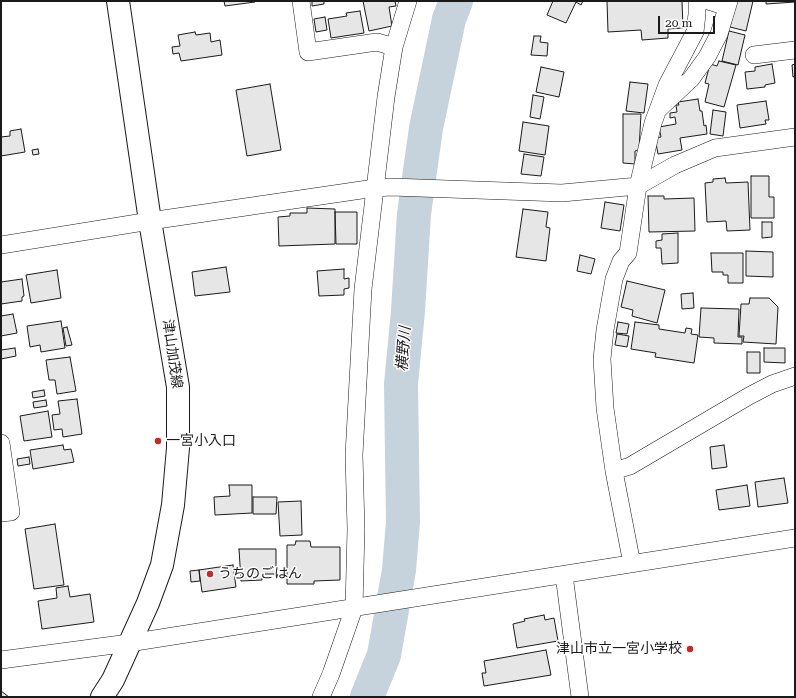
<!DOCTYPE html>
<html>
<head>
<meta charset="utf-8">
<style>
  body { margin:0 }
  #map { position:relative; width:796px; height:698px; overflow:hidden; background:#fff; font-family:"Roboto Serif",serif }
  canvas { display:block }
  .frame { position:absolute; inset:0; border:2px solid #1a1a1a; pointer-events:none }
  .scale { position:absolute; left:658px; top:16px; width:57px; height:18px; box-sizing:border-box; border:2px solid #1a1a1a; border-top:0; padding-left:5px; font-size:12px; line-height:14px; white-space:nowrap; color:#1a1a1a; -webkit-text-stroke:3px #fff; paint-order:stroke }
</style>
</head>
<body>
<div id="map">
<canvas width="796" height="698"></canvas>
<div class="frame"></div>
<div class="scale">20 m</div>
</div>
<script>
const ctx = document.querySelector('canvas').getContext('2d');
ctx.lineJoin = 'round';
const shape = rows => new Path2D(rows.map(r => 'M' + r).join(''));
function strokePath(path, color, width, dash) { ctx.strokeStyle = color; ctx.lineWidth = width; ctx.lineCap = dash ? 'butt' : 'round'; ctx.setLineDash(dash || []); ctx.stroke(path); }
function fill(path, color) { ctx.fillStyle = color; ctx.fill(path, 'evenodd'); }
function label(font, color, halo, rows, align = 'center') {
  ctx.font = font + ' "Roboto Serif","Noto Sans JP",serif'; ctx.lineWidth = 3; ctx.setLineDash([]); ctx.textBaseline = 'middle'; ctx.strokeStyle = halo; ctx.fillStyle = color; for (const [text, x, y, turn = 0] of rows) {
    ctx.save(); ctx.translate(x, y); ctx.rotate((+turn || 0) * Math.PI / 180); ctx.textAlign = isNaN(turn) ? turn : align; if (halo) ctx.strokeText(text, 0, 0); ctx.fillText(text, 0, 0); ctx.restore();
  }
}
strokePath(shape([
  [367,697,384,655,399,570,403,522,401,384,408,311,414,214,426,128,449,19,456,1]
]), '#c6d2dc', 34);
const building = shape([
  [224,1,255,1,255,2,225,6,224,1],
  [312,1,324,1,324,4,312,6,312,1],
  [363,1,395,1,396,6,389,7,392,26,369,31,363,1],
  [553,1,583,1,581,5,576,2,566,23,547,15,553,1],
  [607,1,682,1,683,28,668,29,668,38,642,40,641,30,608,32,607,1],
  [736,1,753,1,746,31,730,27,736,1],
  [766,1,795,1,795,2,766,4,766,1],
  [360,11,364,33,331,38,328,19,347,16,346,13,360,11],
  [325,17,327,30,316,32,314,19,325,17],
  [729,31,745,35,738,65,722,61,729,31],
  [195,32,196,35,210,33,211,42,220,40,222,55,181,61,179,53,173,54,172,47,180,46,178,35,195,32],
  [534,36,541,36,540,42,548,43,547,56,531,55,534,36],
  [719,61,736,65,724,107,705,102,709,84,705,83,710,64,717,66,719,61],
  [772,64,775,83,765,85,765,87,747,89,745,72,755,71,755,67,772,64],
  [795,64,795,76,793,77,792,65,795,64],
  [541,67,564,72,559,97,536,92,541,67],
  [630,82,648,84,644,113,626,111,630,82],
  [270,84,281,150,247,156,236,90,270,84],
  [533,95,544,97,540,119,530,117,533,95],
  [698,99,700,111,702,111,704,126,706,125,707,134,680,138,682,150,658,154,655,138,661,137,659,127,676,124,675,117,670,118,670,113,677,112,676,105,679,105,678,102,698,99],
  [766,101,769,120,765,120,766,124,740,128,737,105,766,101],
  [713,110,726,112,723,136,710,134,713,110],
  [623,114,641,114,639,150,635,151,635,164,623,163,623,114],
  [523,122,549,126,545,155,519,151,523,122],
  [21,129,25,152,1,156,1,137,10,136,10,131,21,129],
  [38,149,39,154,33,155,32,150,38,149],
  [524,154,544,157,541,176,521,174,524,154],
  [751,176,769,176,769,197,774,197,774,218,751,218,751,176],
  [725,178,726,183,748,182,750,230,727,231,726,221,707,222,705,183,713,182,713,179,725,178],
  [648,196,664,196,664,199,694,198,695,231,649,232,648,196],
  [605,202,624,205,620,231,601,228,605,202],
  [307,208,335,209,335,244,279,246,278,217,290,216,290,213,307,213,307,208],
  [523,209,548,212,546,227,550,228,546,261,516,257,523,209],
  [335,212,357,212,357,244,336,244,335,212],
  [762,222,772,222,772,237,762,238,762,222],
  [678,233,678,263,662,264,661,248,656,248,656,241,662,240,662,234,678,233],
  [746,251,773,252,773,277,746,276,746,251],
  [711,253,743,253,743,283,728,283,728,275,723,275,723,272,712,272,711,253],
  [580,255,595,259,591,274,577,271,580,255],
  [226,267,230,292,195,296,192,272,226,267],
  [344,269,344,279,349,278,349,288,344,289,344,295,319,296,317,271,344,269],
  [57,270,61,298,31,303,26,275,57,270],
  [22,279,24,296,22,297,22,301,1,304,1,282,22,279],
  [627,281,665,290,657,323,632,316,633,310,621,307,627,281],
  [693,293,694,308,682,309,681,294,693,293],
  [750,298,769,298,778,307,776,344,743,342,744,336,739,336,741,304,749,304,750,298],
  [701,308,739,309,738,337,742,337,742,344,714,343,714,338,699,337,701,308],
  [13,314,17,333,1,336,1,316,13,314],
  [61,321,65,348,41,352,40,345,30,347,27,326,61,321],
  [618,322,629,324,627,334,616,333,618,322],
  [635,322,659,325,659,329,685,333,686,328,692,329,691,334,698,335,694,363,655,357,656,353,631,349,635,322],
  [67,327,72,345,66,346,63,328,67,327],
  [617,334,629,336,627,347,615,345,617,334],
  [15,348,16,356,1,359,1,350,15,348],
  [764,348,785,348,785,363,764,362,764,348],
  [747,352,760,352,760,373,747,373,747,352],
  [70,357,76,391,57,394,55,380,49,380,46,360,70,357],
  [44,390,45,396,33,398,32,392,44,390],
  [77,399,82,434,63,437,62,429,54,430,52,415,60,414,58,401,77,399],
  [46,400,47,406,34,408,33,402,46,400],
  [48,411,52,437,24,441,20,416,48,411],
  [63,445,64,450,71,449,74,462,33,469,30,450,63,445],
  [724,445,727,467,712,469,710,447,724,445],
  [29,457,30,464,18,466,17,459,29,457],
  [784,478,788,503,758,507,755,482,784,478],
  [229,485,252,485,252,513,215,515,214,497,230,496,229,485],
  [747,485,750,506,719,510,716,490,747,485],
  [253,497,277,497,276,514,253,514,253,497],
  [301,501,302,535,280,536,278,502,301,501],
  [55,524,64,585,34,589,25,529,55,524],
  [296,541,310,541,311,547,340,547,340,580,314,581,314,584,287,584,287,545,295,545,296,541],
  [239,549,276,549,276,574,262,574,262,580,241,581,239,549],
  [233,565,236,587,202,592,199,570,233,565],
  [199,570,200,581,191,582,190,571,199,570],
  [68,586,70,597,90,594,94,622,42,629,38,601,57,598,56,588,68,586],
  [544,615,545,620,554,618,558,641,517,648,513,624,525,621,524,619,544,615],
  [546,650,551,675,484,686,482,673,486,673,484,661,546,650],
  [1,691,9,697,1,697,1,691]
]);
fill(building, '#e6e6e6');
strokePath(building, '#1a1a1a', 1);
const street = shape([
  [301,1,308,52,377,42,394,47],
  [708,1,727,7],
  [754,55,795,50],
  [660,108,691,79,707,57,719,34,729,1],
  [1,245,150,221,375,188,391,187,562,193,638,186,675,165,715,148,795,137],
  [1,443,11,512,1,513],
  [614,471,605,408,602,359,605,330,614,279,621,261,628,253,638,186,653,123,667,85,695,32,697,14,697,1],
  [632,564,614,471,630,466,749,396,772,384,795,376],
  [564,575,580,697],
  [1,660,129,643,795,538],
  [321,697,331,674,354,608,356,529,354,455,363,289,386,97,394,47,408,1]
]);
const primary = shape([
  [102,697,113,680,148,603,162,565,173,505,178,448,178,387,150,221,118,1]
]);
strokePath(street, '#1a1a1a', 18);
strokePath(primary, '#1a1a1a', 24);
strokePath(street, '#fff', 17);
strokePath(primary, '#fff', 22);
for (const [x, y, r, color] of [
  [158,441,4,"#c62828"],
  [210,574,4,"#c62828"],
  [690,649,4,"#c62828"]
]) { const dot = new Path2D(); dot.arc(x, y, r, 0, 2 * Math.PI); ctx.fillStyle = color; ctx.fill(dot); strokePath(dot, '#fff', 1.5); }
label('14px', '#1a1a1a', '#fff', [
  ["津山加茂線",172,354,82]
]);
label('14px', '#1a1a1a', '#fff', [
  ["一宮小入口",166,441],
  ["うちのごはん",218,574],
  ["津山市立一宮小学校",682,649,"right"]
], 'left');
label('italic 15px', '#1a1a1a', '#fff', [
  ["横野川",404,349,-86]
]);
</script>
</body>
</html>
